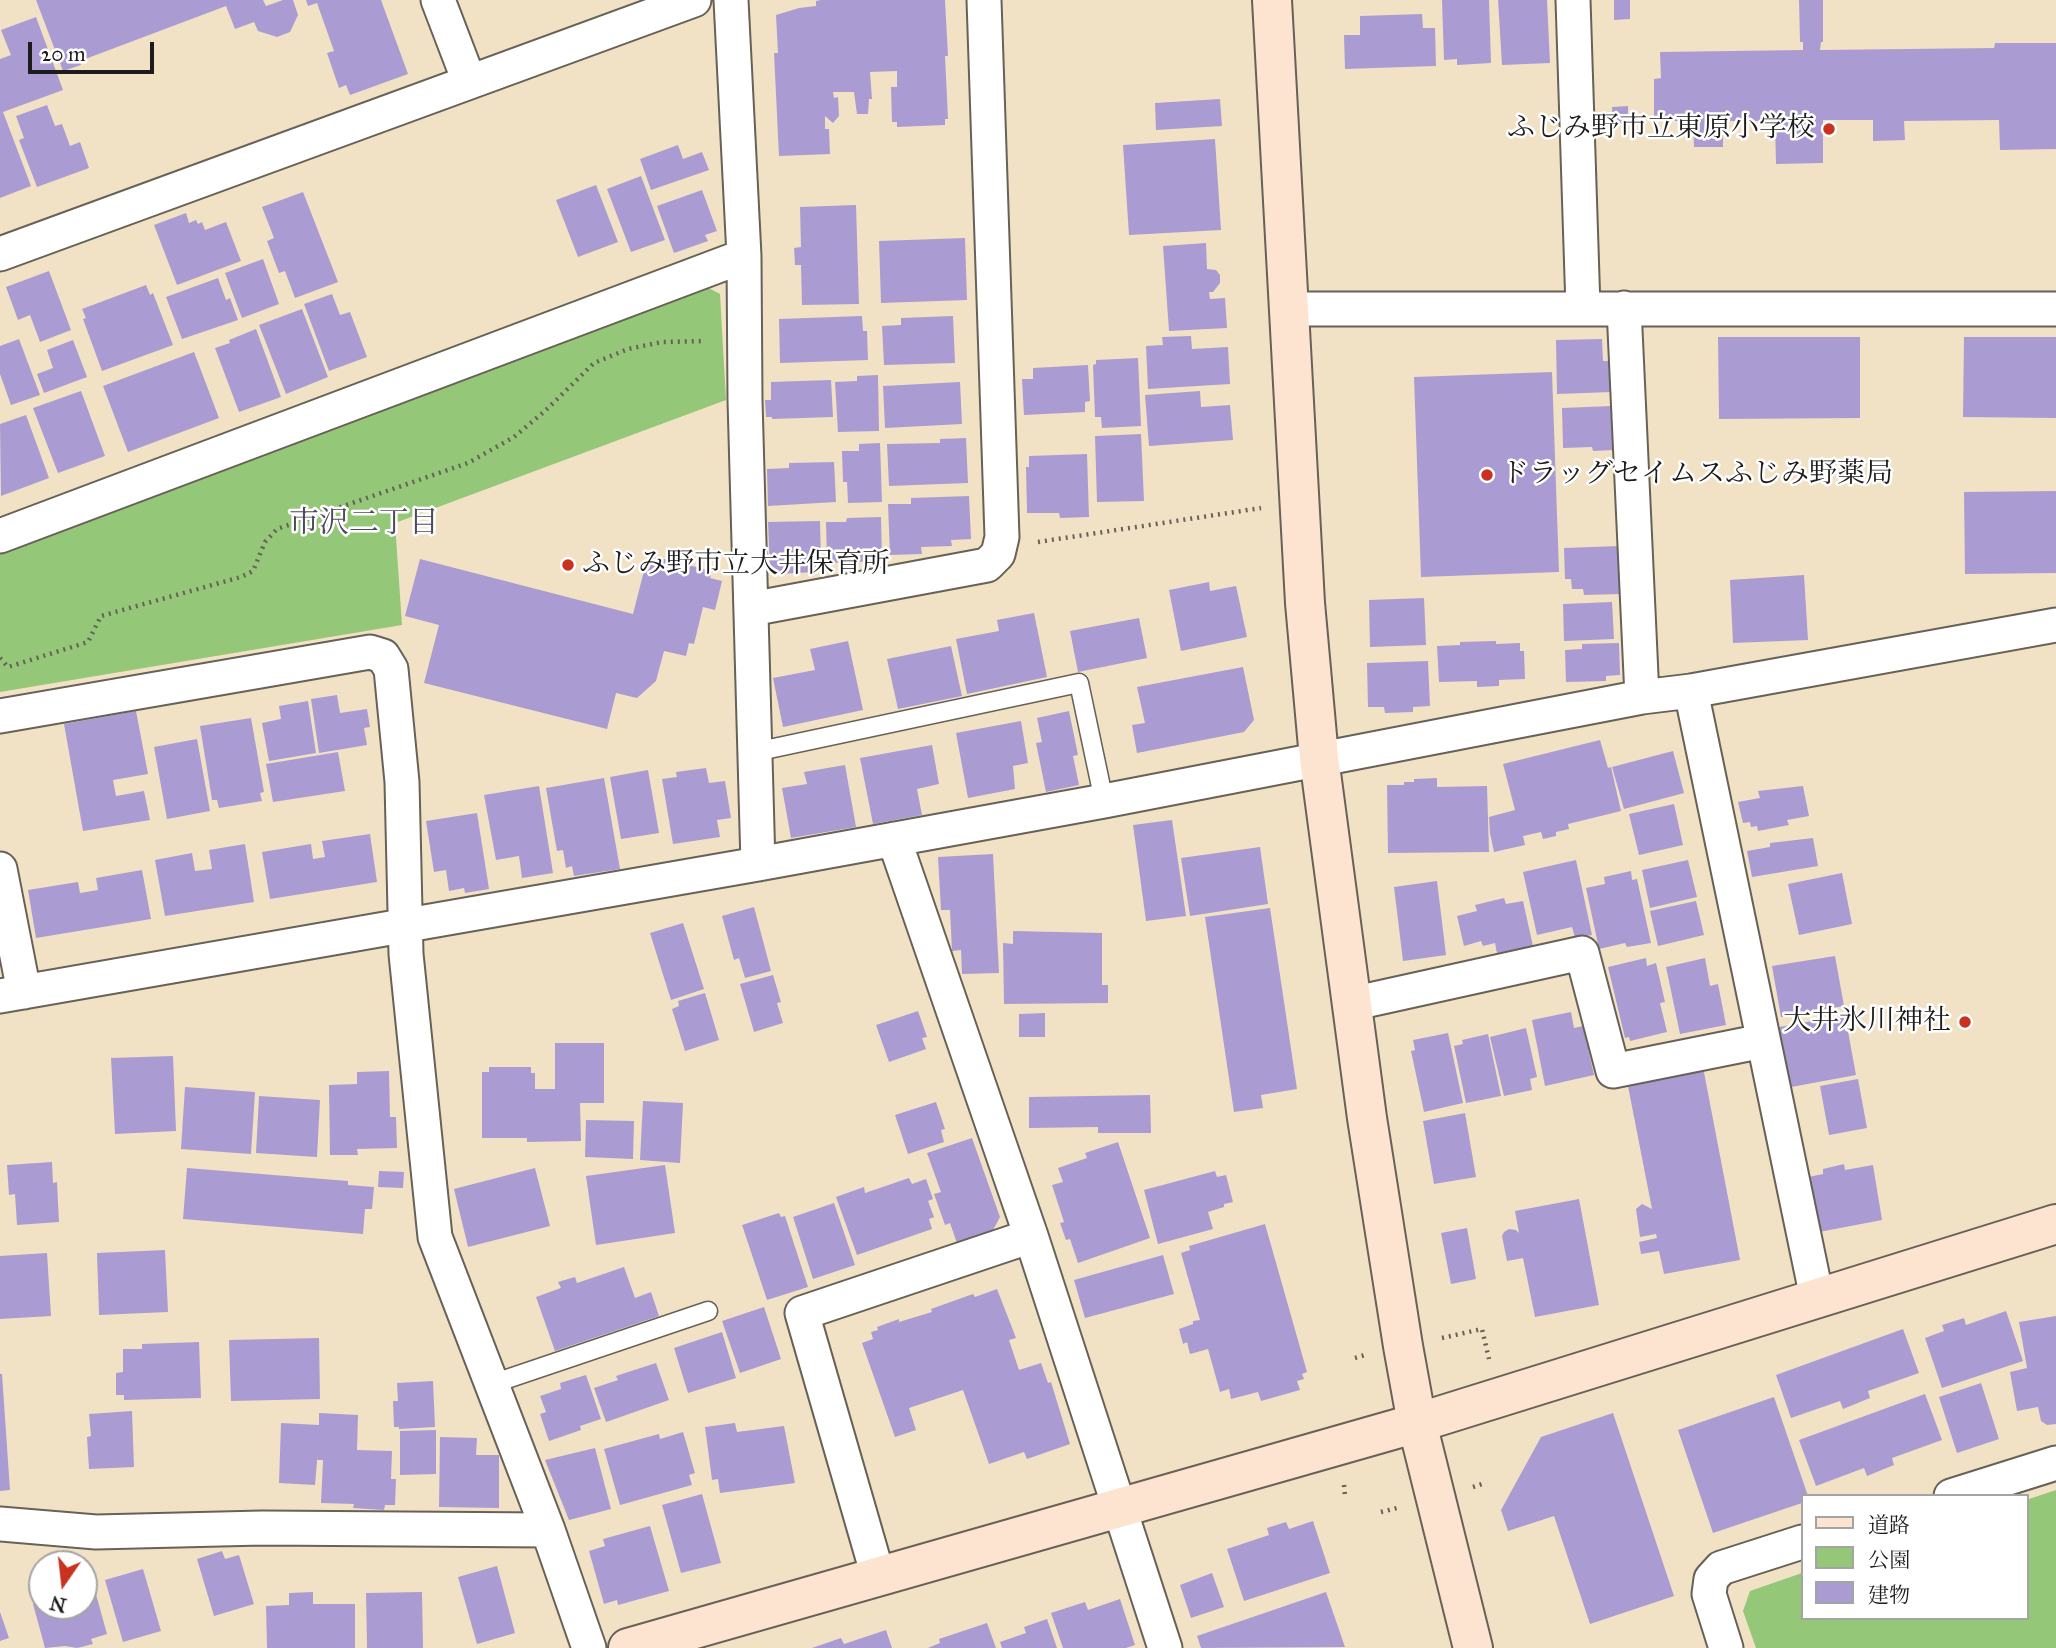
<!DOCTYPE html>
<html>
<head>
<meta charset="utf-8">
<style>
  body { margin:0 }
  #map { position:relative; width:2056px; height:1648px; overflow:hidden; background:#f1e2c5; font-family:"IM FELL Great Primer","Noto Serif JP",serif }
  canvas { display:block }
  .legend { position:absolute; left:1801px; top:1494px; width:228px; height:126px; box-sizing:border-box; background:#fff; border:2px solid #a4a4a4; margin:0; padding:9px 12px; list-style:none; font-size:21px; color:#1c1c1c }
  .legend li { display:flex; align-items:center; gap:14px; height:35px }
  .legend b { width:35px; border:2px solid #a4a4a4 }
  .north { position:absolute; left:28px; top:1550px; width:70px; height:70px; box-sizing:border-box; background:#fff; border:2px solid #a4a4a4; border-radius:50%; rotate:194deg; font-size:19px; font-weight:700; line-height:28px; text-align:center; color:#1c1c1c }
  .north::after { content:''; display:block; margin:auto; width:24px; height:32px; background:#c8321e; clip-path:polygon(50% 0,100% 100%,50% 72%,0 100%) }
  .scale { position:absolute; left:28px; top:42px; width:126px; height:32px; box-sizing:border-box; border:4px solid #1c1c1c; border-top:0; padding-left:9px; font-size:21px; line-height:24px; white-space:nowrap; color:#1c1c1c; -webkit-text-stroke:5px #fff; paint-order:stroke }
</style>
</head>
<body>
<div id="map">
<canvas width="2056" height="1648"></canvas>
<ul class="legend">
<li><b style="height:9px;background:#fde4d0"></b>道路</li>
<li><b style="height:19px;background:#94c778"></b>公園</li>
<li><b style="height:19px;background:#aa9cd2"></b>建物</li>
</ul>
<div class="north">N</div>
<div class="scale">20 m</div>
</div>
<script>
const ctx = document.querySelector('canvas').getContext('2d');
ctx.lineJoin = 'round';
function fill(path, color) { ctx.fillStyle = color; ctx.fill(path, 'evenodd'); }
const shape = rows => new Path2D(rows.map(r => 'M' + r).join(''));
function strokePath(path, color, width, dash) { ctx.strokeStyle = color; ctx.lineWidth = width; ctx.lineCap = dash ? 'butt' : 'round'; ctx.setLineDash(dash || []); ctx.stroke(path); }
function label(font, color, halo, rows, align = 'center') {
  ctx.font = font + ' "IM FELL Great Primer","Noto Serif JP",serif'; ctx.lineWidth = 5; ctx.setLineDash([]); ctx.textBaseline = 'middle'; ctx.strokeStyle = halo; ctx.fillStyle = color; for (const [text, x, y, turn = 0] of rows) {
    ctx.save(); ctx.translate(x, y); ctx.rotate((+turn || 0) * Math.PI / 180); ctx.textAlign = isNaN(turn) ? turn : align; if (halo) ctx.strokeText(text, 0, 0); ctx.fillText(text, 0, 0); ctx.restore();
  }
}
fill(shape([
  [701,284,720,294,726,400,395,523,402,625,0,692,0,549],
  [2056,1490,2056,1648,1756,1648,1743,1611,1750,1591,1802,1573,1802,1618,2026,1618,2026,1500]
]), '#94c778');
fill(shape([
  [36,0,263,0,266,6,283,0,293,0,298,15,290,32,277,37,258,31,254,22,235,29,226,6,80,61,81,65,63,71],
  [306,0,381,0,408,74,350,95,346,85,339,88,327,53,334,51,317,3,308,6],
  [821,0,945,0,948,56,945,56,948,119,945,119,945,125,897,127,897,122,892,122,891,87,897,87,897,71,870,72,872,99,869,99,868,114,857,114,854,92,833,92,834,98,838,97,839,116,833,123,825,116,825,129,829,129,830,154,779,156,774,53,778,53,776,15,799,8,816,6,816,1],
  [1442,0,1489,0,1491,63,1457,65,1457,59,1444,60],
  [1498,0,1547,0,1550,63,1502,65],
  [1614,0,1630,0,1630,19,1614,20],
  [1799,0,1823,0,1823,42,1821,42,1820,50,1994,48,1995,43,2056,43,2056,149,2000,150,1999,120,1904,121,1905,140,1873,141,1873,120,1823,120,1823,163,1776,164,1775,121,1723,121,1723,147,1694,147,1693,121,1654,121,1654,79,1661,78,1660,52,1803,50,1803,42,1800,42],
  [1422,14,1423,28,1435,28,1436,66,1345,69,1344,35,1360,35,1360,16],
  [36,17,63,90,3,112,31,186,0,198,0,59,11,55,1,30],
  [1220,99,1222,126,1156,130,1155,103],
  [47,105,55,126,62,124,70,146,80,142,89,168,37,187,19,140,24,138,16,116],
  [1628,106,1628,124,1613,125,1612,107],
  [1215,139,1221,230,1129,235,1123,145],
  [678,145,683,159,702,152,709,170,651,190,640,159],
  [641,176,665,240,631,252,607,189],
  [596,185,618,242,578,257,556,200],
  [702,190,717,231,705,235,708,241,674,253,657,206],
  [303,192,338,282,295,298,285,271,279,273,267,241,274,238,262,207],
  [856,205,859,304,802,305,801,265,795,265,794,248,801,247,800,207],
  [186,213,189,223,196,220,198,224,202,222,205,230,226,222,241,261,177,285,154,225],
  [965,238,967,300,881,303,879,241],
  [1206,243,1207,269,1216,270,1220,275,1220,283,1213,292,1209,292,1210,299,1225,298,1227,328,1169,331,1163,246],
  [263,259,279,304,242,318,225,273],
  [49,271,71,330,40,342,30,315,18,320,6,287],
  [218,278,226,300,230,298,238,320,182,339,166,297],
  [146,285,150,295,153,293,173,345,102,371,83,319,86,318,82,309],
  [332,294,340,315,350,312,367,357,329,371,304,304],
  [302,309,328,377,286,394,259,325],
  [862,316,863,331,867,331,868,360,780,363,779,319],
  [953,316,955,363,884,365,882,326,901,325,901,318],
  [256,329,281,397,239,412,215,348,230,343,229,340],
  [1191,336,1192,349,1228,347,1230,384,1148,389,1146,346,1163,345,1162,337],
  [1718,337,1860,337,1860,418,1719,419],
  [1964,337,2056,337,2056,418,1963,417],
  [19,339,40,395,11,405,0,374,0,346],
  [1602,339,1603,361,1611,361,1612,392,1557,394,1556,340],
  [73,340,87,377,44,393,37,374,53,368,47,350],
  [194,352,219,418,128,452,103,386],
  [1138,358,1141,426,1102,428,1101,417,1095,417,1093,365,1096,364,1096,360],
  [1088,365,1090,401,1085,402,1085,412,1024,415,1022,379,1033,379,1033,368],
  [1552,372,1559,572,1421,577,1414,377],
  [878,375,879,431,838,432,835,382,857,381,857,376],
  [831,380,833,417,772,419,772,417,766,417,765,400,771,400,771,382],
  [960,382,962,424,885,428,883,386],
  [81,391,105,456,58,473,33,408],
  [1200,391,1201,407,1230,405,1233,440,1149,446,1145,395],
  [1612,406,1614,450,1593,451,1592,447,1563,448,1562,408],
  [26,415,49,478,1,496,0,424],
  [1141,434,1144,501,1097,502,1095,436],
  [966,438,968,483,889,486,887,444,940,443,940,439],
  [880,443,882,502,848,503,847,482,843,482,842,451,859,451,859,444],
  [1087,454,1089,517,1060,518,1059,513,1027,513,1026,467,1029,467,1029,456],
  [834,462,836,502,768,506,767,469,789,468,789,463],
  [2056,491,2056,573,1965,574,1964,492],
  [969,496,971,539,951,540,952,546,921,547,922,554,890,555,888,504,911,504,911,498],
  [881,517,882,561,827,563,826,522,846,522,847,518],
  [820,521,821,560,816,560,816,572,778,574,778,570,770,570,768,522],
  [1619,546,1621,594,1584,595,1583,589,1572,589,1571,579,1565,579,1564,548],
  [648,555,712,571,710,578,722,581,715,610,703,607,694,644,689,643,686,656,664,651,656,681,637,698,616,693,607,729,424,683,439,625,405,616,420,559,633,614],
  [1804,575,1808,640,1733,643,1730,580],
  [1209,582,1210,591,1236,586,1247,637,1181,651,1169,590],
  [1424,598,1426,645,1370,647,1369,600],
  [1612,602,1614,639,1564,641,1563,604],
  [1034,613,1047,677,967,694,956,639,999,631,997,620],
  [1139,618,1147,658,1078,672,1070,631],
  [848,641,863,710,783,727,773,678,815,670,810,649],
  [1496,641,1496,644,1520,643,1520,651,1524,651,1525,679,1499,680,1499,686,1477,687,1477,681,1439,682,1437,646,1460,645,1460,642],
  [1619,643,1620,675,1606,676,1606,681,1566,682,1565,650,1582,649,1582,644],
  [951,646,962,696,898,709,887,659],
  [1428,661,1430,706,1413,707,1413,712,1385,713,1384,707,1368,707,1367,663],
  [1243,667,1254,720,1244,732,1137,753,1132,725,1145,723,1137,687],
  [337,695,340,713,367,709,370,727,364,728,367,745,319,753,311,699],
  [308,701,316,753,269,761,262,723,281,719,279,706],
  [136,711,148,774,113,780,116,796,144,791,150,820,83,831,64,724],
  [1069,711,1078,755,1073,756,1079,785,1046,792,1036,743,1042,742,1037,718],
  [251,718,264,792,260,793,262,801,219,808,217,800,212,800,200,726],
  [1021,721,1028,763,1013,766,1015,789,968,798,956,733],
  [197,739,210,811,167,819,154,747],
  [1600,740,1608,768,1611,767,1621,811,1568,824,1569,829,1556,832,1556,836,1543,839,1541,832,1523,836,1525,845,1494,852,1490,833,1489,817,1515,810,1503,764],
  [932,745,939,784,917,789,922,815,873,824,860,758],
  [1673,751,1684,793,1624,809,1612,767],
  [338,752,345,791,273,802,266,764],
  [845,765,856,827,791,838,782,788,807,784,804,772],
  [706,768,709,783,725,781,731,818,717,820,720,837,673,844,662,779,677,777,676,772],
  [648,770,659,833,621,839,610,777],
  [604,778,620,869,574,876,572,866,566,868,563,850,557,851,546,788],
  [1437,778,1437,787,1487,786,1489,852,1388,853,1387,785,1404,785,1404,782,1414,782,1414,779],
  [539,786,553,873,522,878,519,856,496,860,484,795],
  [1803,786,1809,816,1787,820,1789,825,1758,831,1757,826,1751,827,1750,822,1743,823,1738,802,1760,798,1758,791],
  [1674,804,1683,845,1639,855,1629,814],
  [477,813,489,889,465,893,464,888,449,891,446,870,434,872,426,821],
  [1172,820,1186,916,1146,921,1133,825],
  [370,834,377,882,270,899,262,852,311,844,313,859,325,857,322,841],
  [1813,838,1818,866,1752,877,1747,851,1770,847,1770,843],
  [245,844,254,902,165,916,155,860,192,853,195,871,212,869,209,850],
  [1260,847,1268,904,1190,916,1181,858],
  [993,854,999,973,962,974,961,950,952,951,950,910,941,910,938,857],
  [1576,860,1592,935,1575,938,1572,927,1537,935,1523,872],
  [1688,860,1697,897,1650,908,1642,870],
  [142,870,151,919,36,938,28,890,78,882,80,893,98,890,96,878],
  [1631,871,1632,880,1637,879,1651,943,1627,947,1625,943,1599,949,1586,888,1605,884,1604,877],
  [1842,873,1852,924,1799,935,1788,884],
  [1437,881,1446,955,1403,961,1394,887],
  [1504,898,1506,904,1523,901,1533,946,1497,953,1495,943,1483,946,1481,941,1464,946,1457,916,1477,911,1475,905],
  [1696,901,1704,935,1658,946,1650,911],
  [754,907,771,971,745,978,739,958,734,960,722,916],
  [1270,908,1297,1089,1261,1095,1263,1108,1234,1112,1205,917],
  [683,923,704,989,671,1000,650,933],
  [1013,931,1102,933,1102,985,1108,985,1108,1003,1004,1004,1003,943,1013,944],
  [1835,956,1844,1006,1781,1017,1772,966],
  [1646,958,1647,966,1656,963,1665,1002,1660,1003,1667,1032,1630,1041,1629,1037,1625,1038,1608,967],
  [1705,958,1710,986,1718,984,1726,1025,1680,1034,1666,967],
  [773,975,781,1002,777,1003,783,1023,754,1032,740,984],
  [705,993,719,1040,685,1051,672,1009,679,1006,678,1001],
  [918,1011,927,1037,922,1038,926,1049,889,1062,876,1025],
  [1571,1012,1574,1028,1583,1026,1594,1075,1545,1086,1532,1020],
  [1045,1013,1045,1037,1019,1037,1019,1014],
  [1845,1015,1856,1075,1786,1088,1774,1028],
  [1526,1028,1537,1077,1530,1079,1532,1090,1504,1096,1490,1037],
  [1448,1033,1463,1103,1424,1112,1411,1051,1415,1050,1413,1040],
  [1488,1034,1501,1096,1466,1103,1454,1046,1463,1044,1462,1040],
  [555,1043,604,1043,604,1103,580,1103,581,1141,527,1142,527,1138,482,1138,482,1072,489,1072,489,1067,531,1067,531,1073,535,1073,535,1089,555,1089],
  [173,1056,176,1131,115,1134,111,1058],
  [1703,1067,1740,1260,1664,1274,1659,1251,1641,1254,1639,1242,1657,1238,1656,1234,1640,1237,1636,1209,1642,1204,1652,1209,1627,1081],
  [389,1071,390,1117,396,1117,397,1148,357,1149,358,1155,330,1155,329,1085,357,1084,357,1072],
  [1858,1079,1867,1128,1829,1135,1820,1086],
  [185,1087,255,1092,251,1154,181,1149],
  [1150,1095,1151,1133,1098,1133,1098,1127,1029,1128,1029,1097],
  [259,1096,320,1100,317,1157,256,1153],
  [643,1101,683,1103,680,1163,640,1160],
  [936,1102,945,1129,941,1130,944,1142,908,1154,895,1115],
  [1465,1113,1476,1177,1434,1184,1423,1121],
  [586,1120,634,1121,633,1159,585,1157],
  [972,1138,1000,1217,991,1234,958,1246,950,1223,945,1225,934,1194,941,1192,927,1153],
  [1118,1142,1150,1238,1078,1263,1070,1239,1066,1240,1060,1223,1064,1222,1052,1185,1063,1182,1058,1168,1087,1158,1085,1153],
  [52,1162,53,1183,57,1182,59,1222,17,1225,15,1194,9,1195,7,1165],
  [1844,1164,1845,1170,1873,1165,1882,1220,1814,1233,1804,1178,1823,1174,1823,1169],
  [665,1165,675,1233,596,1245,586,1176],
  [187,1168,348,1181,348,1185,374,1187,372,1209,365,1209,363,1234,183,1219],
  [535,1168,550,1226,468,1247,454,1189],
  [379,1171,404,1172,403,1188,378,1187],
  [1215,1171,1217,1177,1226,1175,1233,1202,1224,1204,1224,1207,1208,1212,1213,1229,1158,1244,1144,1190],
  [909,1178,912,1184,926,1179,933,1199,928,1201,934,1217,929,1219,932,1229,857,1255,836,1197,864,1187,865,1193],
  [1579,1199,1599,1305,1535,1317,1523,1258,1507,1261,1502,1236,1504,1232,1509,1229,1516,1230,1519,1233,1515,1211],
  [834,1203,855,1265,813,1279,793,1217],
  [779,1213,781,1217,785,1216,808,1287,767,1300,742,1225],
  [1265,1224,1307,1372,1302,1374,1304,1379,1297,1381,1300,1390,1261,1401,1258,1392,1231,1399,1229,1389,1220,1392,1208,1349,1190,1354,1187,1342,1183,1344,1179,1329,1193,1324,1193,1321,1200,1320,1181,1253,1190,1250,1189,1246],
  [1467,1228,1476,1279,1451,1284,1441,1233],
  [165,1250,168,1312,99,1315,97,1253],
  [47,1253,51,1316,0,1319,0,1256],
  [1163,1255,1174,1294,1085,1318,1074,1280],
  [624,1267,635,1298,651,1292,659,1316,555,1351,536,1297,561,1288,558,1282,575,1277,577,1283],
  [997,1289,1016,1338,1009,1340,1019,1370,1041,1363,1048,1383,1051,1382,1070,1444,1027,1459,1024,1452,989,1464,963,1390,909,1408,916,1430,895,1437,862,1343,873,1339,871,1332,878,1330,877,1327,899,1319,899,1322,932,1312,931,1309,973,1294,975,1297],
  [764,1307,781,1359,740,1373,722,1321],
  [2006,1311,2023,1361,1942,1388,1925,1338,1944,1331,1942,1325,1964,1318,1966,1325],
  [2056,1316,2056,1424,2047,1425,2041,1421,2038,1407,2017,1411,2010,1372,2027,1368,2019,1322],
  [1903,1329,1919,1373,1868,1391,1870,1398,1843,1409,1840,1401,1791,1418,1776,1375],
  [722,1332,736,1378,688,1393,674,1348],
  [319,1338,320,1399,231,1401,229,1340],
  [199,1342,201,1398,124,1400,124,1395,116,1395,116,1373,123,1372,123,1349,142,1349,142,1344],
  [656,1363,669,1400,606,1422,594,1388,618,1380,616,1376],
  [0,1374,2,1374,10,1490,0,1491],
  [586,1375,601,1419,580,1426,581,1430,549,1441,540,1414,546,1412,540,1396,561,1389,560,1383],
  [433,1381,435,1427,399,1429,399,1427,394,1427,393,1401,398,1401,397,1383],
  [1981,1383,1999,1439,1957,1453,1939,1397],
  [1925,1394,1942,1440,1892,1458,1894,1465,1867,1476,1864,1468,1816,1486,1799,1440],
  [1774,1397,1808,1496,1802,1496,1802,1503,1713,1533,1678,1430],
  [132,1411,134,1467,89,1469,87,1437,91,1436,89,1414],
  [319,1413,358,1415,357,1450,392,1451,391,1479,396,1479,395,1505,385,1505,384,1510,353,1508,354,1504,321,1503,323,1460,317,1460,318,1449,315,1485,279,1483,281,1423,319,1425],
  [1613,1413,1674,1596,1590,1624,1554,1516,1508,1531,1501,1510,1541,1437],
  [735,1423,737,1432,784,1426,795,1483,720,1493,718,1479,712,1480,705,1427],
  [436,1430,436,1474,400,1475,400,1431],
  [683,1432,695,1473,689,1475,692,1485,620,1505,604,1449,659,1434,660,1439],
  [440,1437,477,1438,476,1455,499,1455,499,1508,439,1507],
  [595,1448,611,1509,569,1520,545,1460],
  [702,1494,721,1563,681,1573,662,1505],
  [1313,1521,1330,1573,1244,1601,1227,1549,1269,1535,1267,1528,1286,1522,1289,1529],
  [650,1526,669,1591,618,1605,617,1600,604,1604,589,1551,605,1546,603,1539],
  [222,1551,225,1559,239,1555,254,1604,214,1616,197,1559],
  [497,1566,515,1633,477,1644,458,1577],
  [143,1569,161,1631,123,1642,105,1580],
  [1212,1573,1224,1607,1191,1618,1180,1585],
  [94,1587,107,1634,91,1639,93,1644,77,1648,65,1646,45,1648,33,1604,42,1602,42,1606,84,1606,84,1590],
  [313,1592,313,1604,355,1604,355,1648,267,1648,266,1606,289,1605,289,1593],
  [422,1592,423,1648,367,1648,366,1593],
  [1326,1592,1345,1647,1201,1648,1197,1636],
  [1120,1599,1135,1645,1126,1648,1063,1648,1051,1613,1085,1602,1088,1610],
  [0,1612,9,1638,0,1641],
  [1047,1619,1057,1648,1002,1648,1000,1642,1026,1633,1024,1627],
  [987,1623,996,1648,928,1648,940,1643,939,1639],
  [886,1630,892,1648,812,1648,841,1638,844,1644]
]), '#aa9cd2');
const lane = shape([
  [755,752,1079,683,1104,801],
  [492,1384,708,1311]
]);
const street = shape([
  [438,0,469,81],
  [731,0,744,256,745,400,758,864],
  [1573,0,1583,308],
  [0,254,694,0],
  [1624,308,1642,697],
  [1288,309,2056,309],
  [0,536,744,256],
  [751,609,987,565,998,554,1002,537,984,0],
  [1691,691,1817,1298],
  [0,716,370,652,383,656,391,669,402,782,406,954,435,1237,548,1530,589,1648],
  [894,839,1031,1236,1165,1648],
  [0,869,24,992],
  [0,996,758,864,1104,801,1642,697,1691,691,2056,625],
  [1351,1004,1582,953,1613,1071,1763,1041],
  [1951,1496,2056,1463],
  [0,1524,96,1532,262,1528,548,1530],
  [878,1576,802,1313,1031,1236],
  [1726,1648,1709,1594,1711,1579,1721,1568,1802,1542]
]);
const secondary = shape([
  [1272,0,1305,603,1319,758,1367,1118,1403,1346,1417,1423,1473,1648],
  [628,1648,1417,1423,2056,1224]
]);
strokePath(lane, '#676157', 21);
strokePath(street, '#676157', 37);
strokePath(secondary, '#676157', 42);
strokePath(shape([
  [1038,542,1261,508],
  [0,658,8,667,88,642,101,616,241,577,253,571,265,542,277,529,468,463,514,437,545,411,594,363,628,349,662,342,705,341],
  [1442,1338,1482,1329,1489,1359],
  [1355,1358,1365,1355],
  [1344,1485,1345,1496],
  [1473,1487,1485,1483],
  [1381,1512,1397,1508]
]), '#676157', 4.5, [2, 5]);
strokePath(lane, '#fff', 18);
strokePath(street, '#fff', 33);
strokePath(secondary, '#fde4d0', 38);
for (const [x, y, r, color] of [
  [1829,129,7,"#c8321e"],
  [1487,475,7,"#c8321e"],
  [568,565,7,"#c8321e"],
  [1965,1022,7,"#c8321e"]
]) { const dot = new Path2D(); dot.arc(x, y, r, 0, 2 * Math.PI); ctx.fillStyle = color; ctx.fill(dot); strokePath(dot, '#fff', 2.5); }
label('28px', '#1c1c1c', '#fff', [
  ["ふじみ野市立東原小学校",1815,129],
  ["ドラッグセイムスふじみ野薬局",1501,475,"left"],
  ["ふじみ野市立大井保育所",582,565,"left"],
  ["大井氷川神社",1951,1022]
], 'right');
label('30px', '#4e495c', '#fff', [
  ["市沢二丁目",364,525]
]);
</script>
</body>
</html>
